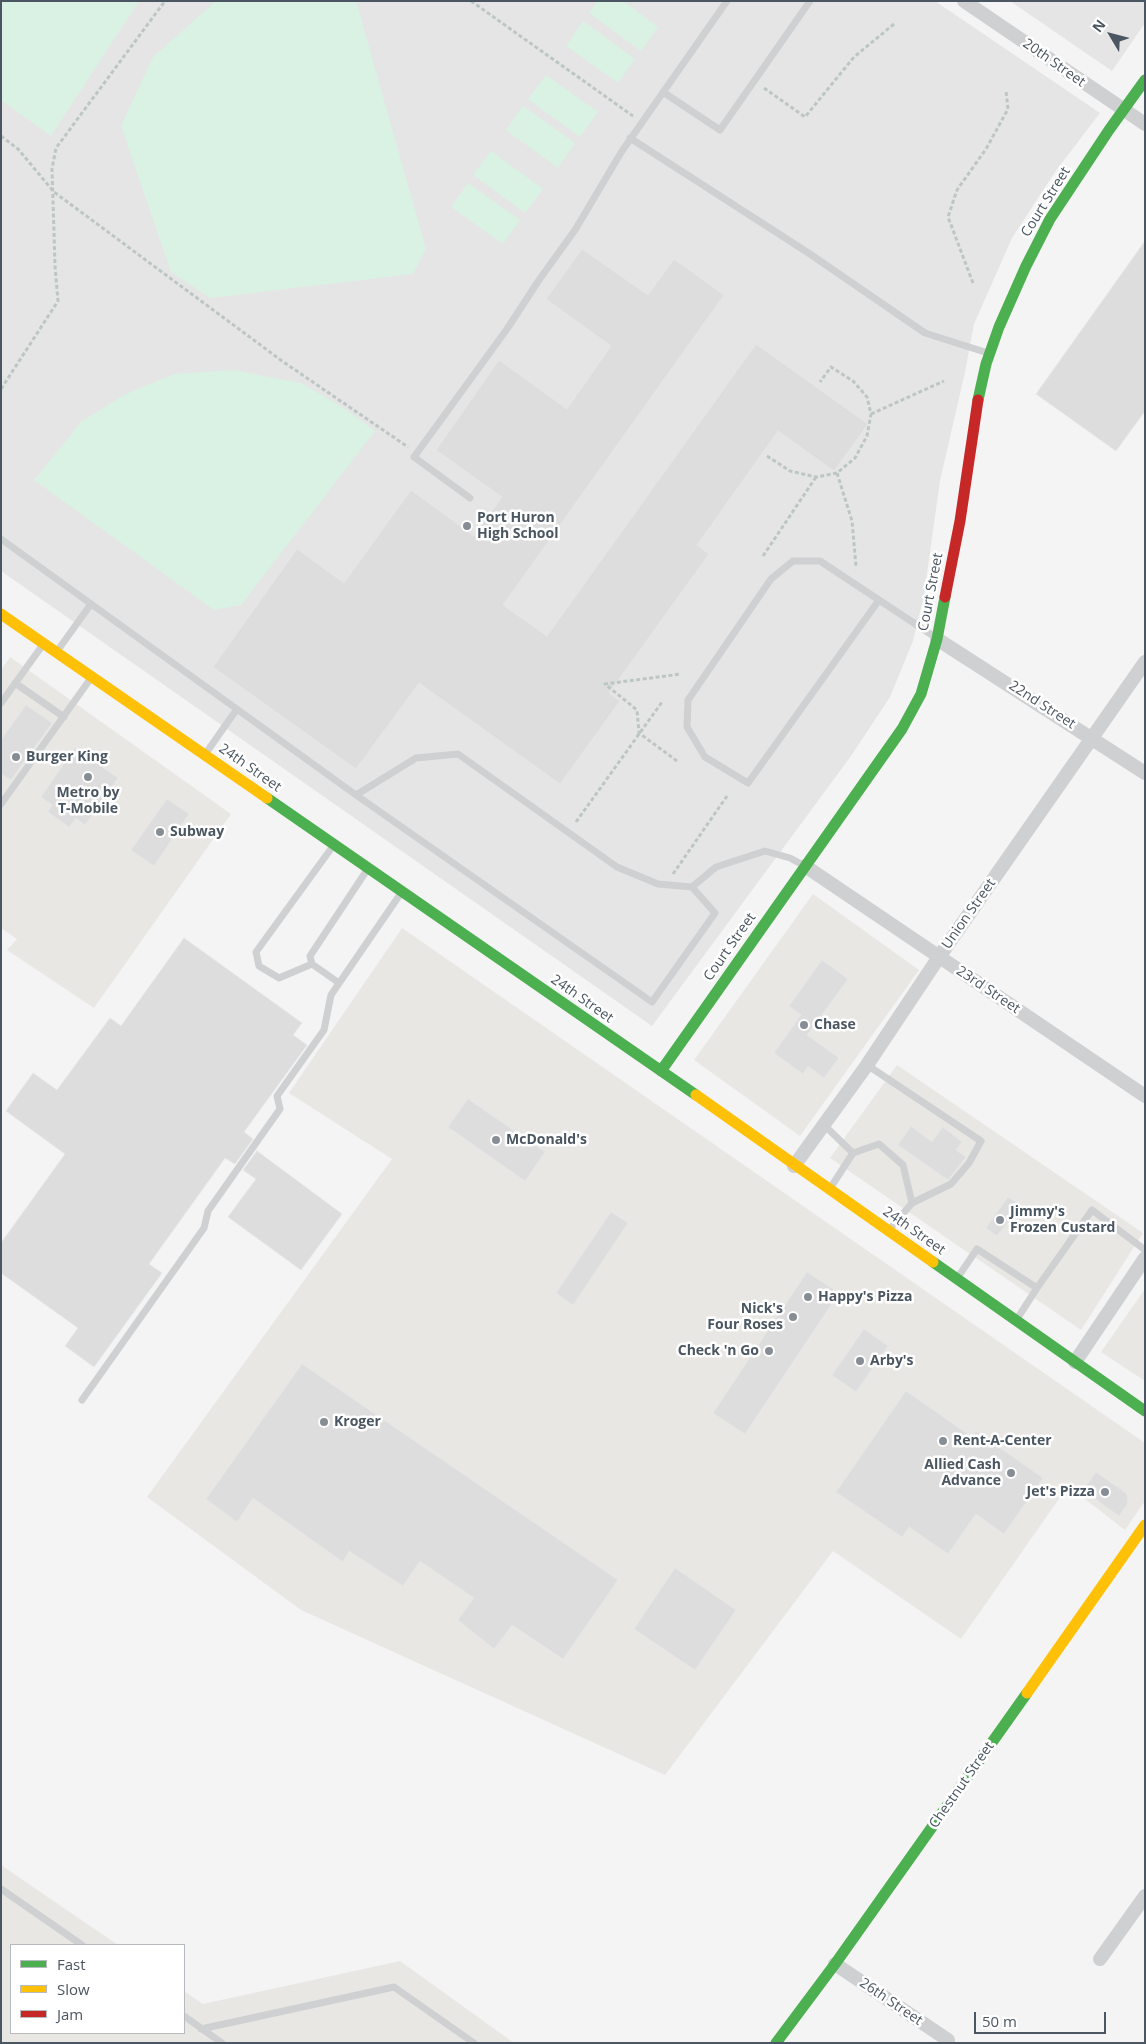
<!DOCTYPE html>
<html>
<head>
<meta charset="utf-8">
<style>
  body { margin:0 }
  #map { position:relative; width:1146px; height:2044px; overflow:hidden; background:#f4f4f4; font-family:"Open Sans",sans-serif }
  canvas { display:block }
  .frame { position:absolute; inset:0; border:2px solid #4a5661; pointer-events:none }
  .legend { position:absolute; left:10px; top:1944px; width:175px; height:90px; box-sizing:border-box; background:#fff; border:1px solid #b7bbc0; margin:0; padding:6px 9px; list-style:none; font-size:15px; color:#4a5661 }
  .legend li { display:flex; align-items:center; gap:10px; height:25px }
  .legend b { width:25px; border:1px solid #b7bbc0 }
  .north { position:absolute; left:1086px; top:10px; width:50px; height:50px; -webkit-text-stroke:4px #fff; paint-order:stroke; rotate:307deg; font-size:14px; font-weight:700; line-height:20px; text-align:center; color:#4a5661 }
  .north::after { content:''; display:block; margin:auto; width:18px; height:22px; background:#4a5661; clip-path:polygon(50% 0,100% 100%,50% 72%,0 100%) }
  .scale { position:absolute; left:974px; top:2012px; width:132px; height:22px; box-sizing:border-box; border:2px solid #4a5661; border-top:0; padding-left:6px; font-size:15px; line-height:18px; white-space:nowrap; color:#4a5661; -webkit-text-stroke:4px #fff; paint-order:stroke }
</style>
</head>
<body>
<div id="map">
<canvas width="1146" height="2044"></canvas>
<div class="frame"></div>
<ul class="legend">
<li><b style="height:6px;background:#4caf50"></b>Fast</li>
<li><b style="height:6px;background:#ffc107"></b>Slow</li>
<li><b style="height:6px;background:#c62828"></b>Jam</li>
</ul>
<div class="north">N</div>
<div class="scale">50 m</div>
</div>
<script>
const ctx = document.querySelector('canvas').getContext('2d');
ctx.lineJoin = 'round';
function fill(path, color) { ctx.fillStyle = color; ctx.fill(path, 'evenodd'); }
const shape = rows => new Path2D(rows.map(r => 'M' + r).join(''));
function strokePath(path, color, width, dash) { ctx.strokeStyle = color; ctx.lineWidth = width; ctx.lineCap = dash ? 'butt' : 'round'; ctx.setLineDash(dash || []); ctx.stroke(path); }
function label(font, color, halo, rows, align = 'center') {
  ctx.font = font + ' "Open Sans",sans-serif'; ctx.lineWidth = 5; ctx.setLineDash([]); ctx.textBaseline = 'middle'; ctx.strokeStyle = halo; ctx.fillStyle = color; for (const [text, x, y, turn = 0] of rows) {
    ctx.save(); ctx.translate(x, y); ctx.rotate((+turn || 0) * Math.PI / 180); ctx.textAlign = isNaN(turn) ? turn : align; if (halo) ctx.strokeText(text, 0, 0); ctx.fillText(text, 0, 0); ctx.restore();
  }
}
fill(shape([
  [10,657,231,814,94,1008,7,950,17,939,1,928,1,670],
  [813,894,919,970,800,1136,694,1060],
  [402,928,1145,1443,1145,1501,1125,1530,1068,1486,961,1639,833,1551,665,1775,301,1610,147,1497,392,1159,289,1093],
  [897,1065,1143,1233,1081,1330,830,1158],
  [1145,1289,1145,1381,1101,1352],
  [1,1865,118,1945,11,1945,11,2033,184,2033,184,1991,203,2004,400,1961,514,2043,1,2043]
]), '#e8e7e3');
fill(shape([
  [1,1,935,1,1100,113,1055,172,1012,238,974,324,965,372,940,481,924,595,913,641,890,697,851,756,652,1026,1,571],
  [1010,1,1145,1,1145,23,1112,71]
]), '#e6e5e6');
fill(shape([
  [1,1,139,1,51,136,1,100],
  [216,1,356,1,426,249,413,274,210,298,171,272,121,126,153,57],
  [597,1,623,1,658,27,641,51,589,13],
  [583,21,635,59,618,83,566,46],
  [546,75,598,112,580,137,528,99],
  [523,106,575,143,558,168,506,130],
  [491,151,543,189,525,213,473,175],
  [468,183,520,220,503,244,451,207],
  [233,370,301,383,345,409,375,431,241,605,214,610,34,480,81,422,124,395,174,374]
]), '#d9f2e3');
const building = shape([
  [1145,241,1145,411,1116,451,1036,394,1145,241],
  [582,249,648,295,674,259,724,295,503,605,547,636,756,344,868,424,834,471,778,431,697,545,709,554,609,693,620,701,560,784,419,683,356,769,213,667,297,549,344,583,411,490,474,536,502,497,436,450,499,360,567,409,611,346,546,299,582,249],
  [26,705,52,723,11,780,1,774,1,740,26,705],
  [75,748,118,778,85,825,76,818,69,827,48,812,52,805,41,797,75,748],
  [167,799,189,814,154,866,131,850,167,799],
  [184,938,302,1023,293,1035,307,1045,244,1132,253,1139,235,1164,225,1158,149,1264,162,1273,94,1367,65,1346,78,1328,1,1273,1,1243,65,1154,6,1111,33,1073,57,1090,110,1018,121,1026,184,938],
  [822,960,848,979,807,1035,839,1058,824,1078,808,1066,803,1074,774,1053,801,1015,789,1006,822,960],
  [468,1099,545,1152,525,1181,448,1127,468,1099],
  [911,1126,932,1142,943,1127,962,1142,956,1150,966,1157,948,1180,898,1145,911,1126],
  [257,1151,342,1214,301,1270,228,1217,256,1179,243,1170,257,1151],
  [1008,1197,1020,1205,997,1236,986,1228,1008,1197],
  [611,1212,628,1223,573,1305,556,1293,611,1212],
  [807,1272,839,1293,745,1434,713,1413,807,1272],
  [864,1329,888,1346,856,1392,832,1375,864,1329],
  [302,1364,618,1580,563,1659,512,1625,494,1649,458,1620,474,1598,420,1561,403,1586,349,1551,343,1562,253,1498,237,1522,206,1499,302,1364],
  [906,1391,972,1437,976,1431,1043,1478,1004,1534,976,1514,948,1554,909,1527,902,1537,836,1492,906,1391],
  [1096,1472,1127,1494,1128,1503,1119,1516,1083,1490,1096,1472],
  [675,1568,736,1610,695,1670,634,1629,675,1568]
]);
fill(building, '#ddddde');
strokePath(building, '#e5e6e7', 1);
strokePath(shape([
  [471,1,633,116],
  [764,88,805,117,854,57,894,24],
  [1,136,18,149,54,192,282,361,408,447],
  [973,283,948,217,957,190,986,149,1008,109,1006,91],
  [1,389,58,301,55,266,52,169,56,148,165,1],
  [871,414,944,381],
  [767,456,790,471,816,477,837,473,855,458,867,436,871,414,867,397,853,381,831,367,820,382],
  [837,473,852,521,856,566],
  [763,556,816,477],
  [677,761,639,733,637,710,605,684,681,674],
  [576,822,662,702],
  [673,874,727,796]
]), '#bcc7c4', 3, [4, 2.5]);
strokePath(shape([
  [663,92,720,130,810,1],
  [630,138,810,254,925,333,988,353],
  [470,498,414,457,507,329,539,280,575,230,622,151,727,1],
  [1,539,356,795,652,1002,715,913,692,887],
  [879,600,748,783,705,757,687,727,688,700,771,579,793,561,820,561,935,637],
  [58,650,91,604],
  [15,683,64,717],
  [1,703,42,646],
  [206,753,237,709],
  [356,795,416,758,458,754,617,867,658,884,692,887,716,867,765,851,790,858,805,866],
  [1,804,91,678],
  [312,964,279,978,259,966,256,952,333,846],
  [339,983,312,964,310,956,367,870],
  [867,1065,981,1141,969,1163,951,1184,912,1203,890,1229],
  [824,1125,853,1153,831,1187],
  [853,1153,879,1144,903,1165,912,1203],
  [958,1277,977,1249,1037,1288,1017,1319],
  [1037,1288,1092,1210,1145,1250],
  [82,1400,204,1228,208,1211,280,1109,277,1096,324,1030,331,995,401,893],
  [1,1889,82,1945],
  [184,2016,222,2043],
  [201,2029,394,1987,474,2043]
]), '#ced0d2', 7);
strokePath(shape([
  [964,1,1145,124],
  [937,639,1145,773],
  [805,866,1145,1096],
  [794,1166,867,1065,939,957,1145,662],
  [1075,1362,1145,1258],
  [1100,1959,1145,1896],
  [835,1964,948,2040]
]), '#ced0d2', 14);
strokePath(shape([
  [978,400,986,364,999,327,1026,266,1050,219,1109,130,1145,80],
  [267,798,696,1095],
  [661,1071,902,729,921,694,937,639,945,597],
  [933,1262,1145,1411],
  [776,2043,835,1964,1027,1693]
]), '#4caf50', 11);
strokePath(shape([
  [1,614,267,798],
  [696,1095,933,1262],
  [1027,1693,1145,1525]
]), '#ffc107', 11);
strokePath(shape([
  [945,597,960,521,978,400]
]), '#c62828', 11);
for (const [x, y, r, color] of [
  [467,526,5,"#868d94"],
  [16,757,5,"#868d94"],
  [88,777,5,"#868d94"],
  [160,832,5,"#868d94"],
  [804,1025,5,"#868d94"],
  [496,1140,5,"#868d94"],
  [1000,1220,5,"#868d94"],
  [808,1297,5,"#868d94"],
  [793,1317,5,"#868d94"],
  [769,1351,5,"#868d94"],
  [860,1361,5,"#868d94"],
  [324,1422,5,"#868d94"],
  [943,1441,5,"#868d94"],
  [1011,1473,5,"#868d94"],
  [1105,1492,5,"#868d94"]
]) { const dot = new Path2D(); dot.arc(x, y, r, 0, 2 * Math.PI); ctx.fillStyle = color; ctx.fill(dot); strokePath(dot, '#fff', 2); }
label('14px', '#4a5661', '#fff', [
  ["20th Street",1054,63,35],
  ["Court Street",1046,202,-58],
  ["Court Street",931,592,-79],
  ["22nd Street",1042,705,33],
  ["24th Street",250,768,35],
  ["Union Street",969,914,-55],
  ["Court Street",730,947,-55],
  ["23rd Street",988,990,34],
  ["24th Street",582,999,35],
  ["24th Street",914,1231,35],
  ["Chestnut Street",962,1785,-55],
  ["26th Street",891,2002,34]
]);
label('bold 14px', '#4a5661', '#fff', [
  ["Port Huron",477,518],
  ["High School",477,534],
  ["Burger King",26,757],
  ["Metro by",88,793,"center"],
  ["T-Mobile",88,809,"center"],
  ["Subway",170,832],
  ["Chase",814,1025],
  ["McDonald's",506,1140],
  ["Jimmy's",1010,1212],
  ["Frozen Custard",1010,1228],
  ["Happy's Pizza",818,1297],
  ["Nick's",783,1309,"right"],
  ["Four Roses",783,1325,"right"],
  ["Check 'n Go",759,1351,"right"],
  ["Arby's",870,1361],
  ["Kroger",334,1422],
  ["Rent-A-Center",953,1441],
  ["Allied Cash",1001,1465,"right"],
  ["Advance",1001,1481,"right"],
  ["Jet's Pizza",1095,1492,"right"]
], 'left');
</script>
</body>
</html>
